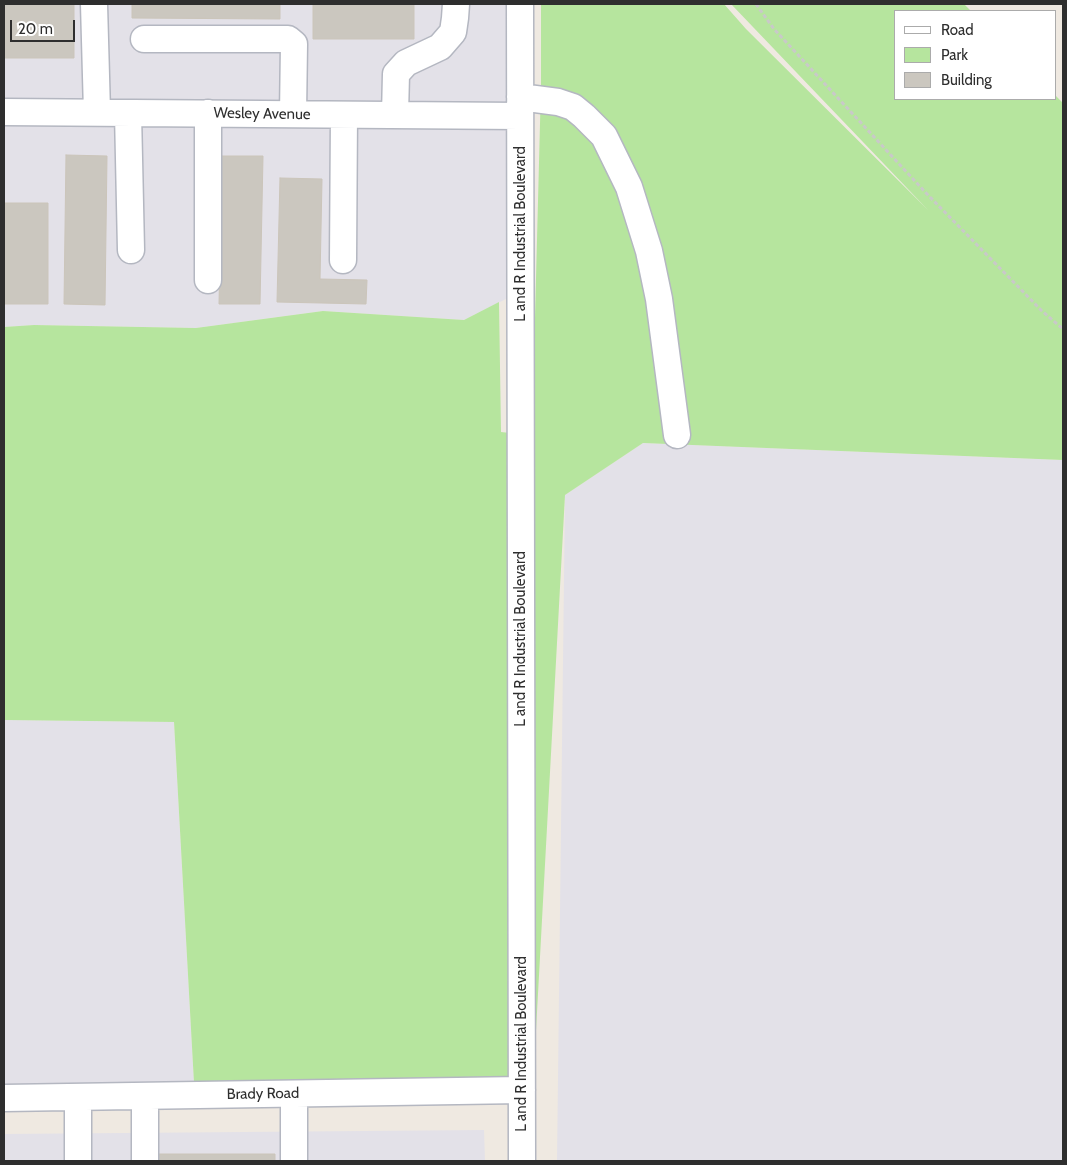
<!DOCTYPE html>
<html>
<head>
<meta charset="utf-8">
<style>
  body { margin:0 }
  #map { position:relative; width:1067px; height:1165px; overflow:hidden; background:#efe9e1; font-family:Cabin,sans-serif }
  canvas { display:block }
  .frame { position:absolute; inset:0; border:5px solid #2e2e2e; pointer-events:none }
  .legend { position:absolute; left:894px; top:10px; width:162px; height:90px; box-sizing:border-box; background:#fff; border:1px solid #ababab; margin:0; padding:6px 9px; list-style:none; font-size:15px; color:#2e2e2e }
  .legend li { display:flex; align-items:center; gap:10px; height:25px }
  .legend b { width:25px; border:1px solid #ababab }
  .scale { position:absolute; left:10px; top:20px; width:65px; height:22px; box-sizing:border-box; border:2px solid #2e2e2e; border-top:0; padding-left:6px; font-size:15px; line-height:18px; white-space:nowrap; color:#2e2e2e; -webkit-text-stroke:4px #fff; paint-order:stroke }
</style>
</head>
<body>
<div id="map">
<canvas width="1067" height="1165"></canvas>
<div class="frame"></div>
<ul class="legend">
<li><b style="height:6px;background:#fff"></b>Road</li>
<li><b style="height:14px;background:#b6e59e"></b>Park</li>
<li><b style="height:14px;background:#cbc7bf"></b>Building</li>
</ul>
<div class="scale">20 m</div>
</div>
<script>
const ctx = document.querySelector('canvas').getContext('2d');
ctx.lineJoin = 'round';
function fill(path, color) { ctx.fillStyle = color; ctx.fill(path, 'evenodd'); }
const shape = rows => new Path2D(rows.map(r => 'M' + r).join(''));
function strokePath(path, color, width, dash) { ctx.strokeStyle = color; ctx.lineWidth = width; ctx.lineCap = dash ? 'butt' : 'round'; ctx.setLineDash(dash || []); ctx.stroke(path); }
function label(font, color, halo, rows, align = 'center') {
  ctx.font = font + ' Cabin,sans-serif'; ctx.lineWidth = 4; ctx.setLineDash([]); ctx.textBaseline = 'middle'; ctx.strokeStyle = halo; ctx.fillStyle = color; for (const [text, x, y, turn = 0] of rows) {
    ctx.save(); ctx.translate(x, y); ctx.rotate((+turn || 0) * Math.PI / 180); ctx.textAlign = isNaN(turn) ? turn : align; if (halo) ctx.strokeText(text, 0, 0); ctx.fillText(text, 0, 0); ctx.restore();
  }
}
fill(shape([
  [4,4,509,4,509,103,4,99],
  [4,124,509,128,510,297,464,320,323,311,196,328,34,325,4,327],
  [643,443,1063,460,1063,1161,557,1161,565,495],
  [4,720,174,722,194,1083,4,1085],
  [484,1130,485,1161,4,1161,4,1134]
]), '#e3e1e8');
fill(shape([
  [541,4,724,4,746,29,928,210,731,4,964,4,971,11,896,11,896,99,1056,99,1056,96,1063,103,1063,460,643,443,565,495,533,1086,532,433,541,85],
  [499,302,501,432,510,433,510,1078,194,1083,174,722,4,720,4,327,34,325,196,328,323,311,464,320]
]), '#b6e59e');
const building = shape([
  [4,4,74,4,74,58,4,58,4,4],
  [132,4,280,4,280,19,132,18,132,4],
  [313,4,414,4,414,39,313,39,313,4],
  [66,155,107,156,105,305,64,304,66,155],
  [222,156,263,156,260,304,219,304,222,156],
  [280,178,322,179,320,279,367,280,366,304,277,302,280,178],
  [4,203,48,203,48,304,4,304,4,203],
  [154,1154,275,1154,275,1161,154,1161,154,1154]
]);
fill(building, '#cbc7bf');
strokePath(building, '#cbc5ba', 1);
const minor = shape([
  [94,4,97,112],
  [520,4,522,1161],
  [144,39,288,39,294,44,293,114],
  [520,97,558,102,573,107,584,116,604,136,629,187,649,251,659,299,677,435],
  [4,112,520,116],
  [128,113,131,250],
  [395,115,396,74,406,63,440,47,453,32,455,18,456,4],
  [343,260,344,115],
  [208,280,208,113],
  [145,1096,145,1161],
  [4,1098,522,1090],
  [78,1161,78,1097],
  [294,1161,294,1094]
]);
strokePath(minor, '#b4b7c1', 29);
strokePath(shape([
  [756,4,774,29,926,193,1042,311,1063,329]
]), '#c9c9c9', 3, [4, 2.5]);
strokePath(minor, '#fff', 26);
label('15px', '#2e2e2e', '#fff', [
  ["Wesley Avenue",262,114,1],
  ["L and R Industrial Boulevard",521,234,-90],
  ["L and R Industrial Boulevard",521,639,-90],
  ["L and R Industrial Boulevard",522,1044,-90],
  ["Brady Road",263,1094,-1]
]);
</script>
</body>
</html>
